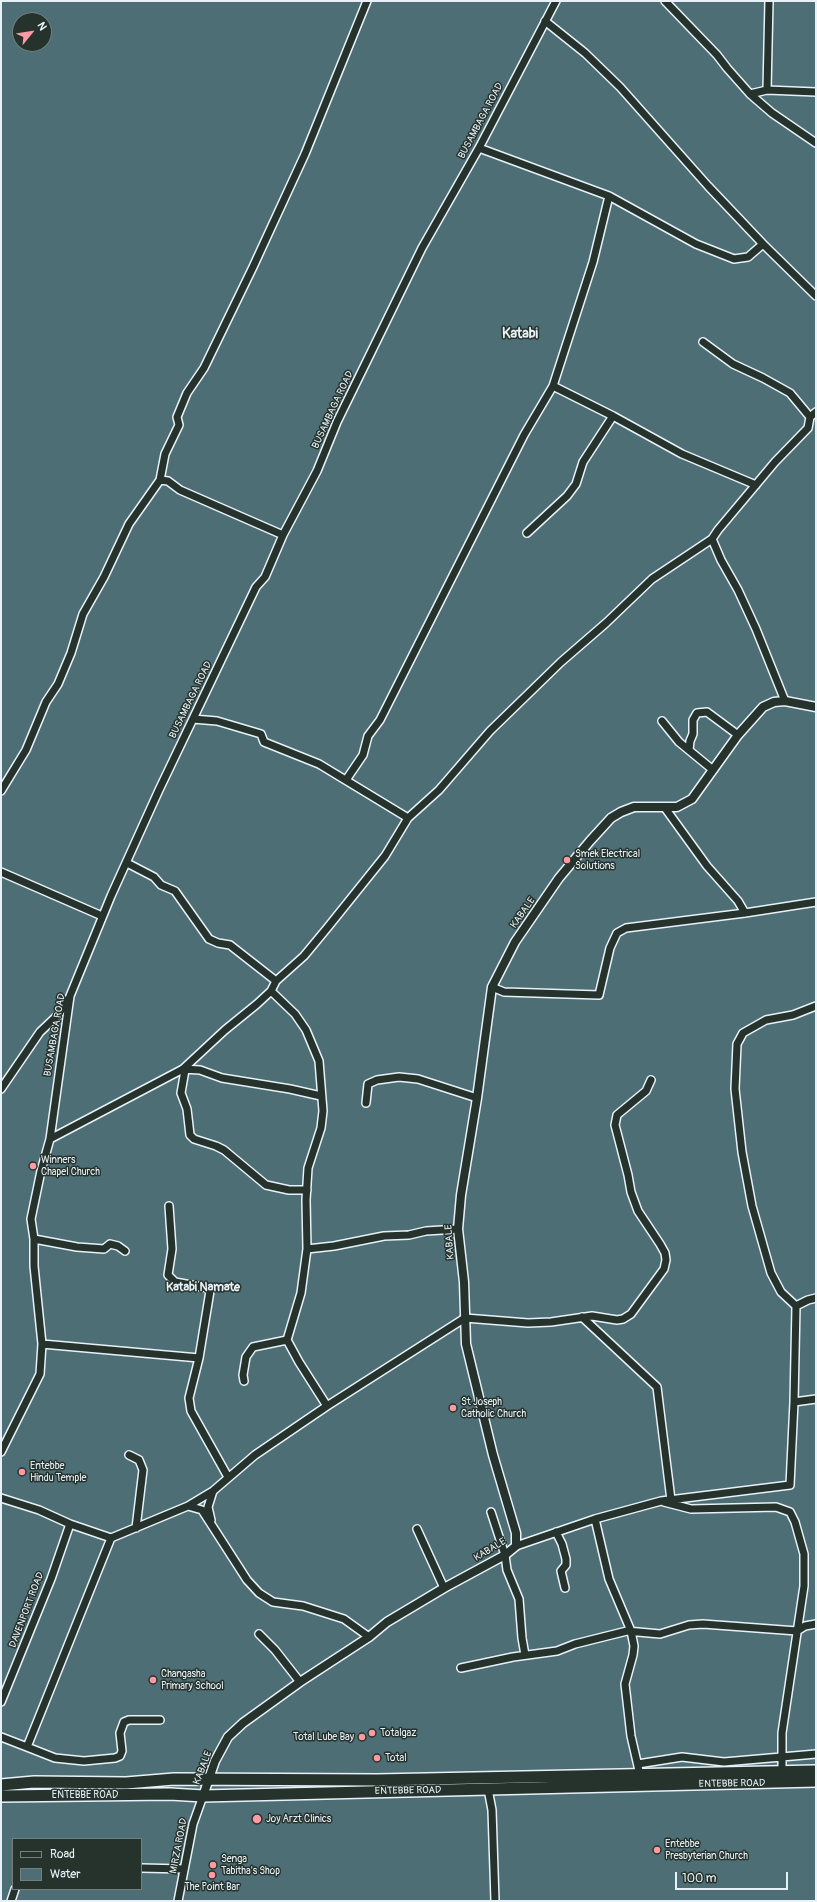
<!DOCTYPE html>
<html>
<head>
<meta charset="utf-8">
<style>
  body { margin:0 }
  #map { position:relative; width:817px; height:1902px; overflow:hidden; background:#26332d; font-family:Pangolin,sans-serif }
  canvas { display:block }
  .frame { position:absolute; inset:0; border:2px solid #e8f1f8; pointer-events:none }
  .legend { position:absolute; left:12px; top:1838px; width:130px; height:52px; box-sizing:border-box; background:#26332d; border:1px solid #747f7e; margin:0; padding:5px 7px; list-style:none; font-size:12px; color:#e8f1f8 }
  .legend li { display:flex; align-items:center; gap:8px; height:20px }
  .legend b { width:20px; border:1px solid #747f7e }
  .north { position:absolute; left:12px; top:12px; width:40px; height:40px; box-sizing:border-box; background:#26332d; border:1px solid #747f7e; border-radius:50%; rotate:60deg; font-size:11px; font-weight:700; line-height:16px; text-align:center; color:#e8f1f8 }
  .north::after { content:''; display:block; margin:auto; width:14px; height:18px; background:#ff9aa2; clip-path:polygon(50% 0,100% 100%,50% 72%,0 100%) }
  .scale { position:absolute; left:675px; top:1872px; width:113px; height:18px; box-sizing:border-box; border:2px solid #e8f1f8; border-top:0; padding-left:5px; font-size:12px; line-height:14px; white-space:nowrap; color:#e8f1f8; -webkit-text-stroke:3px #26332d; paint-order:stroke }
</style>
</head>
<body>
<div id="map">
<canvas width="817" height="1902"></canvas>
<div class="frame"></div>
<ul class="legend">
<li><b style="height:5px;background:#26332d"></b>Road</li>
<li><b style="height:11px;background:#4e6e75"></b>Water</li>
</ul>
<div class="north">N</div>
<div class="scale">100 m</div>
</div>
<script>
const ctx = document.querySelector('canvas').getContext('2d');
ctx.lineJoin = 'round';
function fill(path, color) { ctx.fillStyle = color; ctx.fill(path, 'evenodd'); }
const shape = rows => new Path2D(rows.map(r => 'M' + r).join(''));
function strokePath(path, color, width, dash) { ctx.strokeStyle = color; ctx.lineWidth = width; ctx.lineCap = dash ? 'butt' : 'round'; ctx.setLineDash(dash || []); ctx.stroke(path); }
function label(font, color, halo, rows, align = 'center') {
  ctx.font = font + ' Pangolin,sans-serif'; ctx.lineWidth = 3; ctx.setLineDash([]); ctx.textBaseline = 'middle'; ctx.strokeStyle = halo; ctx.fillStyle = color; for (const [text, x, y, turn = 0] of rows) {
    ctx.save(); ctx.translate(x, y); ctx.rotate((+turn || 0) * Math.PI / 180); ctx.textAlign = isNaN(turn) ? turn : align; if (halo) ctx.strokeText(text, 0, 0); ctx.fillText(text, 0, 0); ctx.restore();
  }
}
const water = shape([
  [1,1,816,1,816,1901,1,1901,1,1],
  [20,20,44,20,44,44,20,44,20,20],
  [13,1839,141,1839,141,1889,13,1889,13,1839]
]);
fill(water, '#4e6e75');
strokePath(water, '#8ca2a9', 1);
const minor = shape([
  [665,1,717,55,727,68,750,94,772,113,816,143],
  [545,21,585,53,620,87,708,186,763,244],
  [767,90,769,1],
  [750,94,767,90,816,92],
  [479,148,609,196,696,244,734,259,748,257,763,244,816,296],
  [703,342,733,364,763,378,790,393,810,417],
  [553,386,613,416,682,454,756,485],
  [527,533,567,496,576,484,583,462,613,416],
  [283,535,180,490,168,481,160,480,165,454,179,425,177,417,187,393,204,368,253,267,305,154,367,1],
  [712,539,721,560,738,590,756,629,785,701],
  [193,719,217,721,261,734,264,742,319,764,408,818],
  [662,721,679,742,713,770],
  [689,750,690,741,693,734,693,720,697,713,707,712,738,735],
  [346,780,363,755,368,736,380,720,524,435,553,386,593,262,609,196],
  [1,791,26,750,46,702,58,684,71,653,83,614,104,577,129,524,160,480],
  [665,808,707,866,738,901,745,913],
  [127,863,154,877,161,885,175,891,209,939,218,943,230,945,276,981],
  [1,872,102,916],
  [492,987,504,992,599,995,610,948,617,933,626,928,745,913,816,902],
  [271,991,295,1014,306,1030,319,1061,323,1111,321,1128,308,1168,306,1200,307,1249,301,1293,287,1340,299,1362,327,1406],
  [183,1069,200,1070,222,1078,290,1089,321,1096],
  [185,1070,181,1093,187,1109,190,1135,194,1139,216,1146,224,1150,266,1185,289,1190,307,1190],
  [1,1089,40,1032,58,1015,69,998],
  [366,1103,368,1084,377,1080,399,1077,418,1079,477,1098],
  [50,1139,183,1069,225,1030,257,1004,271,991,276,981,304,956,328,927,385,856,408,818,439,790,490,731,561,662,606,623,652,579,712,539,718,530,775,462,808,428,810,417,816,412],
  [169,1206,172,1249,168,1275,175,1282,207,1288,210,1291,199,1358,189,1398,191,1411,228,1477],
  [34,1239,77,1247,104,1249,110,1244,118,1246,125,1251],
  [307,1249,334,1246,384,1236,409,1235,426,1231,458,1229],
  [796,1306,808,1300,816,1298],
  [582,1317,657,1387,671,1500],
  [42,1344,199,1358],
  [244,1381,243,1375,246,1357,253,1347,287,1340],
  [794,1402,816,1399],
  [1,1452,40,1374,42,1344,34,1266,34,1239,31,1219,41,1171,50,1139,70,996,111,896,159,790,256,587,265,577,283,535,317,471,337,422,422,248,479,148,556,1],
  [129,1455,139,1460,143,1470,136,1528],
  [1,1498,39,1510,70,1524,111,1538],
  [664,1502,691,1509,776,1507,790,1512,795,1522,804,1554,804,1586,782,1733,782,1771],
  [188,1506,202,1510,247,1580,259,1593,273,1602,303,1606,344,1619,369,1637],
  [491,1512,505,1555,507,1570,519,1599,522,1638,525,1655],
  [595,1519,609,1579,631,1631,634,1646,633,1655,625,1684,631,1736,640,1775],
  [211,1520,208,1507,213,1491],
  [417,1529,444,1588],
  [556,1532,562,1544,566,1559,566,1565,561,1571,565,1588],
  [516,1546,595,1519,661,1501,790,1485,794,1402,796,1306,781,1292,771,1273,752,1206,742,1152,735,1089,737,1044,743,1033,766,1020,793,1015,816,1006],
  [259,1634,275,1650,300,1682],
  [461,1668,513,1657,557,1651,575,1644,627,1631,660,1634,689,1625,703,1624,797,1631,805,1626,816,1624],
  [1,1702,51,1579,70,1524],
  [1,1737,27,1747,111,1538,188,1506,213,1491,255,1455,327,1406,465,1318,528,1323,551,1322,592,1316,617,1320,623,1319,631,1314,664,1269,666,1260,665,1253,660,1244,638,1211,631,1192,628,1175,615,1125,617,1115,646,1091,651,1080],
  [27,1747,55,1758,84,1761,115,1758,120,1756,122,1751,120,1733,124,1722,129,1720,160,1720],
  [638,1764,682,1757,724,1762,816,1754],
  [488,1789,492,1810,495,1901],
  [141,1868,184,1869],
  [11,1901,15,1889],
  [178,1901,193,1824,203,1796]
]);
const tertiary = shape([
  [203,1796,215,1761,228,1737,243,1723,300,1682,369,1637,387,1622,444,1588,505,1555,516,1546,516,1533,493,1455,466,1344,464,1282,458,1229,461,1195,477,1098,492,987,515,942,559,878,590,841,611,818,621,812,634,807,677,807,692,799,738,735,763,707,774,702,785,701,816,707]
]);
const trunk = shape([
  [1,1785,34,1782,126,1783,174,1779,377,1780,816,1771],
  [1,1796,170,1794,203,1796,816,1781]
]);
strokePath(minor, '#e8f1f8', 10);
strokePath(tertiary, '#e8f1f8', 11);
strokePath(trunk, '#e8f1f8', 14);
strokePath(minor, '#26332d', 7);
strokePath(tertiary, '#26332d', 8);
strokePath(trunk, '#26332d', 11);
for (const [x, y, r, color] of [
  [567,860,4,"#ff9aa2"],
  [33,1166,4,"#ff9aa2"],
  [453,1408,4,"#ff9aa2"],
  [22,1472,4,"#ff9aa2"],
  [153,1680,4,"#ff9aa2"],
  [372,1733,4,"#ff9aa2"],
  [362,1737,4,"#ff9aa2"],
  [377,1758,4,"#ff9aa2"],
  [257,1819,5,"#ff9aa2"],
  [657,1850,4,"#ff9aa2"],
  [213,1865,4,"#ff9aa2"],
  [212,1875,4,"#ff9aa2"]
]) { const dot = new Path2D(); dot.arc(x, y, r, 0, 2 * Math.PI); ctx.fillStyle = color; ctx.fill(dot); strokePath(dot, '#26332d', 1.5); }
label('10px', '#e8f1f8', '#26332d', [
  ["BUSAMBAGA ROAD",481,121,-62],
  ["BUSAMBAGA ROAD",333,410,-65],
  ["BUSAMBAGA ROAD",191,700,-64],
  ["KABALE",523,913,-55],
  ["BUSAMBAGA ROAD",55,1035,-80],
  ["KABALE",450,1242,-94],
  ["KABALE",490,1550,-31],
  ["DAVENPORT ROAD",27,1610,-69],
  ["KABALE",203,1768,-69],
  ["ENTEBBE ROAD",732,1784,-1],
  ["ENTEBBE ROAD",408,1791,-1],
  ["ENTEBBE ROAD",85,1795],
  ["MIRZA ROAD",179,1846,-79]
]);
label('10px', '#e8f1f8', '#26332d', [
  ["Smek Electrical",575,854],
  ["Solutions",575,866],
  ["Winners",41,1160],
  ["Chapel Church",41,1172],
  ["St Joseph",461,1402],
  ["Catholic Church",461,1414],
  ["Entebbe",30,1466],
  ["Hindu Temple",30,1478],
  ["Changasha",161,1674],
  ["Primary School",161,1686],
  ["Totalgaz",380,1733],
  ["Total Lube Bay",354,1737,"right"],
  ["Total",385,1758],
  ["Joy Arzt Clinics",266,1819],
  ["Entebbe",665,1844],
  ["Presbyterian Church",665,1856],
  ["Senga",221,1859],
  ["Tabitha's Shop",221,1871],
  ["The Point Bar",212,1887,"center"]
], 'left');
label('bold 12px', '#e8f1f8', '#26332d', [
  ["Katabi Namate",203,1288]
]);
label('bold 14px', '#e8f1f8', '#26332d', [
  ["Katabi",520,334]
]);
</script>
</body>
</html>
